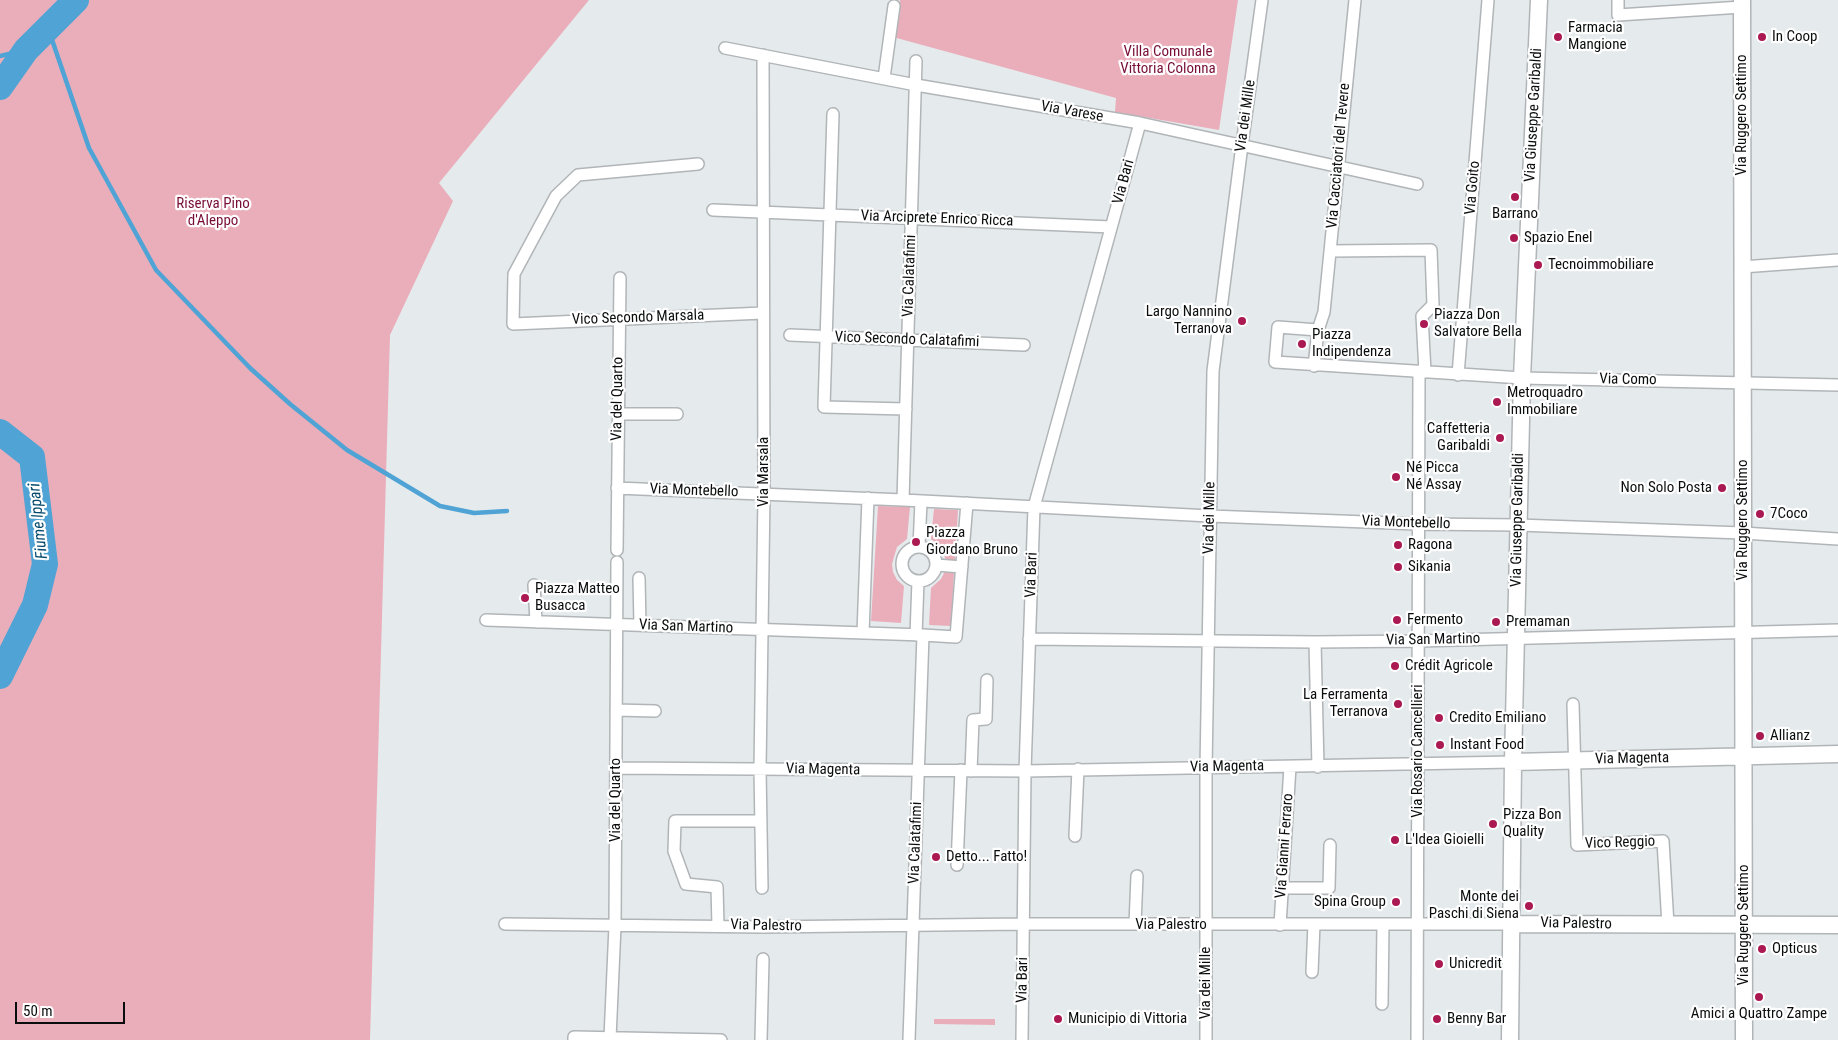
<!DOCTYPE html>
<html>
<head>
<meta charset="utf-8">
<style>
  body { margin:0 }
  #map { position:relative; width:1838px; height:1040px; overflow:hidden; background:#e5eaed; font-family:"Roboto Condensed",sans-serif }
  canvas { display:block }
  .scale { position:absolute; left:15px; top:1002px; width:110px; height:22px; box-sizing:border-box; border:2px solid #0b0c0d; border-top:0; padding-left:6px; font-size:15px; line-height:18px; white-space:nowrap; color:#0b0c0d; -webkit-text-stroke:4px #fff; paint-order:stroke }
</style>
</head>
<body>
<div id="map">
<canvas width="1838" height="1040"></canvas>
<div class="scale">50 m</div>
</div>
<script>
const ctx = document.querySelector('canvas').getContext('2d');
ctx.lineJoin = 'round';
function fill(path, color) { ctx.fillStyle = color; ctx.fill(path, 'evenodd'); }
const shape = rows => new Path2D(rows.map(r => 'M' + r).join(''));
function strokePath(path, color, width, dash) { ctx.strokeStyle = color; ctx.lineWidth = width; ctx.lineCap = dash ? 'butt' : 'round'; ctx.setLineDash(dash || []); ctx.stroke(path); }
function label(font, color, halo, rows, align = 'center') {
  ctx.font = font + ' "Roboto Condensed",sans-serif'; ctx.lineWidth = 4.5; ctx.setLineDash([]); ctx.textBaseline = 'middle'; ctx.strokeStyle = halo; ctx.fillStyle = color; for (const [text, x, y, turn = 0] of rows) {
    ctx.save(); ctx.translate(x, y); ctx.rotate((+turn || 0) * Math.PI / 180); ctx.textAlign = isNaN(turn) ? turn : align; if (halo) ctx.strokeText(text, 0, 0); ctx.fillText(text, 0, 0); ctx.restore();
  }
}
fill(shape([
  [0,0,589,0,439,183,453,201,390,335,370,1040,0,1040],
  [900,0,1238,0,1219,130,1115,112,1116,98,893,37],
  [878,506,910,507,907,539,897,547,892,564,893,572,897,580,904,586,901,623,871,621],
  [934,509,958,510,955,561,946,560,941,547,931,539],
  [945,571,954,572,951,626,929,625,931,588,941,579],
  [934,1019,995,1019,995,1025,934,1024]
]), '#eaaeba');
strokePath(shape([
  [48,28,89,148,156,270,250,368,290,404,347,450,440,506,474,513,507,511],
  [0,56,26,50]
]), '#4fa3d5', 4.5);
strokePath(shape([
  [0,87,26,50,76,0],
  [0,432,32,457,45,564,35,605,0,676]
]), '#4fa3d5', 26);
const street = shape([
  [1618,0,1618,15,1742,7],
  [725,48,916,85,1140,123,1417,184],
  [884,78,894,6],
  [833,114,824,407,906,409],
  [698,164,578,175,556,196,514,274,513,324,763,313],
  [713,210,1111,227],
  [1331,251,1431,250,1433,305,1422,316,1425,372],
  [1742,267,1838,260],
  [1318,330,1278,327,1275,362,1522,378,1838,385],
  [790,335,1024,345],
  [1314,366,1318,330,1324,312,1355,0],
  [1458,375,1488,0],
  [619,414,677,414],
  [617,488,903,500,916,61],
  [903,500,1210,516,1418,524,1518,525,1743,533,1838,539],
  [919,547,921,501],
  '902 564a17 17 0 1 1 34 0a17 17 0 1 1-34 0Z',
  [617,550,620,278],
  [936,565,962,567],
  [639,578,640,625],
  [534,585,536,622],
  [486,620,923,635,909,1040],
  [863,633,868,498],
  [916,635,918,581],
  [923,635,956,637,967,503],
  [1029,639,1315,642,1418,641,1838,630],
  [1315,642,1318,767],
  [1573,704,1577,845,1663,841,1668,925],
  [616,710,655,711],
  [617,768,1025,771,1513,762],
  [971,771,973,720,986,719,987,680],
  [1075,836,1078,769],
  [957,865,961,770],
  [762,888,760,769,764,494,763,55],
  [1281,888,1329,888,1330,845],
  [505,924,762,927,1023,924,1511,924],
  [1135,924,1137,876],
  [1280,925,1290,767],
  [718,926,717,887,686,884,674,851,675,821,761,821],
  [1312,972,1314,924],
  [1382,1004,1383,924],
  [574,1040,574,1037,721,1040],
  [608,1040,610,1038,615,926,617,562],
  [761,1040,763,959],
  [1022,1040,1025,771,1034,507,1140,123],
  [1206,1040,1206,768,1213,371,1242,145,1262,0],
  [1417,1040,1419,371]
]);
const secondary = shape([
  [1742,0,1744,1040],
  [1513,762,1838,754],
  [1511,924,1838,925],
  [1510,1040,1513,762,1522,378,1539,0]
]);
strokePath(street, '#b1b5b8', 14);
strokePath(secondary, '#b1b5b8', 19);
strokePath(street, '#fff', 11);
strokePath(secondary, '#fff', 16);
for (const [x, y, r, color] of [
  [1558,37,5,"#aa1951"],
  [1762,37,5,"#aa1951"],
  [1515,197,5,"#aa1951"],
  [1514,238,5,"#aa1951"],
  [1538,265,5,"#aa1951"],
  [1242,321,5,"#aa1951"],
  [1424,324,5,"#aa1951"],
  [1302,344,5,"#aa1951"],
  [1497,402,5,"#aa1951"],
  [1500,438,5,"#aa1951"],
  [1396,477,5,"#aa1951"],
  [1722,488,5,"#aa1951"],
  [1760,514,5,"#aa1951"],
  [916,542,5,"#aa1951"],
  [1398,545,5,"#aa1951"],
  [1398,567,5,"#aa1951"],
  [525,598,5,"#aa1951"],
  [1397,620,5,"#aa1951"],
  [1496,622,5,"#aa1951"],
  [1395,666,5,"#aa1951"],
  [1398,704,5,"#aa1951"],
  [1439,718,5,"#aa1951"],
  [1760,736,5,"#aa1951"],
  [1440,745,5,"#aa1951"],
  [1493,824,5,"#aa1951"],
  [1395,840,5,"#aa1951"],
  [936,857,5,"#aa1951"],
  [1396,902,5,"#aa1951"],
  [1529,906,5,"#aa1951"],
  [1762,949,5,"#aa1951"],
  [1439,964,5,"#aa1951"],
  [1759,997,5,"#aa1951"],
  [1058,1019,5,"#aa1951"],
  [1437,1019,5,"#aa1951"]
]) { const dot = new Path2D(); dot.arc(x, y, r, 0, 2 * Math.PI); ctx.fillStyle = color; ctx.fill(dot); strokePath(dot, '#fff', 2); }
label('15px', '#0b0c0d', '#fff', [
  ["Farmacia",1568,28],
  ["Mangione",1568,45],
  ["In Coop",1772,37],
  ["Barrano",1515,214,"center"],
  ["Spazio Enel",1524,238],
  ["Tecnoimmobiliare",1548,265],
  ["Largo Nannino",1232,312,"right"],
  ["Terranova",1232,329,"right"],
  ["Piazza Don",1434,315],
  ["Salvatore Bella",1434,332],
  ["Piazza",1312,335],
  ["Indipendenza",1312,352],
  ["Metroquadro",1507,393],
  ["Immobiliare",1507,410],
  ["Caffetteria",1490,429,"right"],
  ["Garibaldi",1490,446,"right"],
  ["Né Picca",1406,468],
  ["Né Assay",1406,485],
  ["Non Solo Posta",1712,488,"right"],
  ["7Coco",1770,514],
  ["Piazza",926,533],
  ["Giordano Bruno",926,550],
  ["Ragona",1408,545],
  ["Sikania",1408,567],
  ["Piazza Matteo",535,589],
  ["Busacca",535,606],
  ["Fermento",1407,620],
  ["Premaman",1506,622],
  ["Crédit Agricole",1405,666],
  ["La Ferramenta",1388,695,"right"],
  ["Terranova",1388,712,"right"],
  ["Credito Emiliano",1449,718],
  ["Allianz",1770,736],
  ["Instant Food",1450,745],
  ["Pizza Bon",1503,815],
  ["Quality",1503,832],
  ["L'Idea Gioielli",1405,840],
  ["Detto... Fatto!",946,857],
  ["Monte dei",1519,897,"right"],
  ["Paschi di Siena",1519,914,"right"],
  ["Spina Group",1386,902,"right"],
  ["Opticus",1772,949],
  ["Unicredit",1449,964],
  ["Amici a Quattro Zampe",1759,1014,"center"],
  ["Municipio di Vittoria",1068,1019],
  ["Benny Bar",1447,1019]
], 'left');
label('15px', '#780e37', '#fff', [
  ["Villa Comunale",1168,52],
  ["Vittoria Colonna",1168,69],
  ["Riserva Pino",213,204],
  ["d'Aleppo",213,221]
]);
label('15px', '#0b0c0d', '#fff', [
  ["Via Varese",1072,112,10],
  ["Via Giuseppe Garibaldi",1534,115,-87],
  ["Via Ruggero Settimo",1742,115,-90],
  ["Via dei Mille",1246,116,-82],
  ["Via Cacciatori del Tevere",1339,156,-85],
  ["Via Bari",1124,182,-75],
  ["Via Goito",1473,188,-85],
  ["Via Arciprete Enrico Ricca",937,219,2],
  ["Via Calatafimi",910,276,-88],
  ["Vico Secondo Marsala",638,318,-2],
  ["Vico Secondo Calatafimi",907,340,2],
  ["Via Como",1628,380,1],
  ["Via del Quarto",618,399,-89],
  ["Via Marsala",764,472,-90],
  ["Via Montebello",694,491,2],
  ["Via dei Mille",1210,518,-89],
  ["Via Giuseppe Garibaldi",1518,520,-89],
  ["Via Ruggero Settimo",1743,520,-90],
  ["Via Montebello",1406,523,2],
  ["Via Bari",1032,575,-88],
  ["Via San Martino",686,627,2],
  ["Via San Martino",1433,640,-1],
  ["Via Rosario Cancellieri",1418,751,-90],
  ["Via Magenta",1632,759,-1],
  ["Via Magenta",1227,767,-1],
  ["Via Magenta",823,770,1],
  ["Via del Quarto",616,800,-90],
  ["Via Calatafimi",916,843,-88],
  ["Vico Reggio",1620,843,-2],
  ["Via Gianni Ferraro",1285,846,-86],
  ["Via Palestro",1576,924,1],
  ["Via Palestro",1171,925],
  ["Via Ruggero Settimo",1744,925,-90],
  ["Via Palestro",766,926,1],
  ["Via Bari",1023,980,-89],
  ["Via dei Mille",1206,983,-90]
]);
label('italic 16px', '#044a6c', '#fff', [
  ["Fiume Ippari",39,521,-96]
]);
</script>
</body>
</html>
